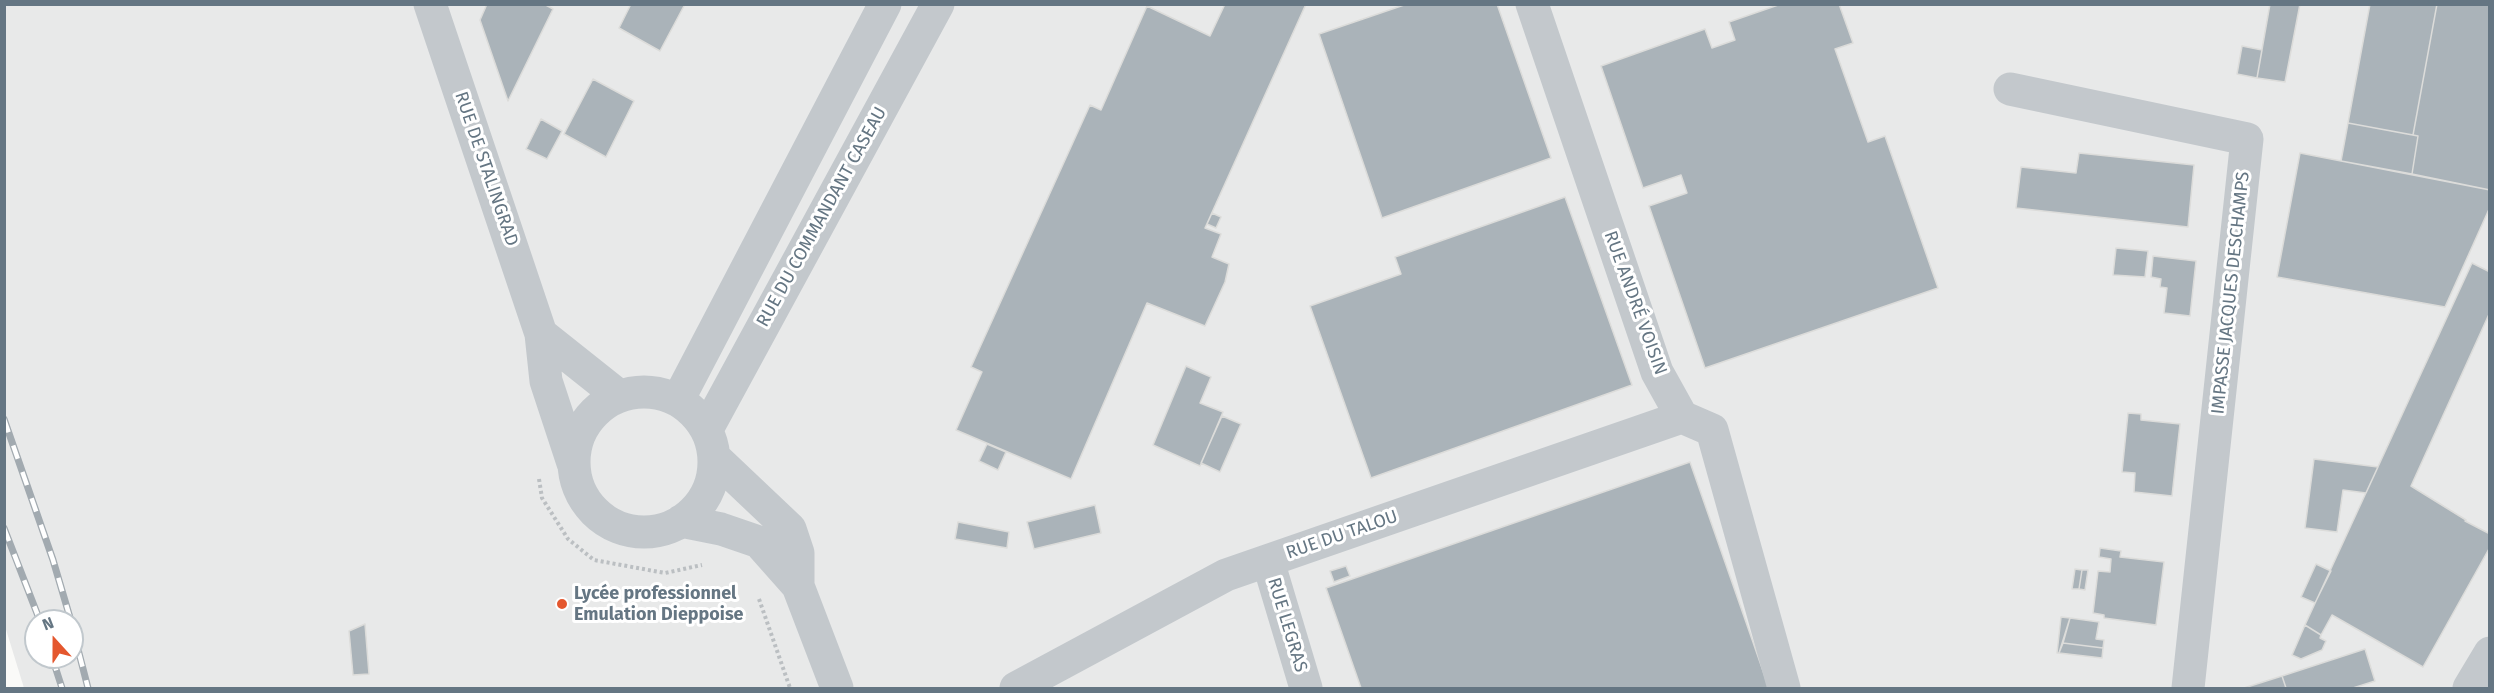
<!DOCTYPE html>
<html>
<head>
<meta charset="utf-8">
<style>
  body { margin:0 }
  #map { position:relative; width:2494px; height:693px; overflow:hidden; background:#fafaf8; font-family:"Fira Sans",sans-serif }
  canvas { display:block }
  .frame { position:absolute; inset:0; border:6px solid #657683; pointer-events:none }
  .north { position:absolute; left:24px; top:609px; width:60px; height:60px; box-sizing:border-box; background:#fff; border:2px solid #c1c8cd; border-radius:50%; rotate:339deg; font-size:16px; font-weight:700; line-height:24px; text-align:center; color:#657683 }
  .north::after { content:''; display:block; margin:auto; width:21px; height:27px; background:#e4572e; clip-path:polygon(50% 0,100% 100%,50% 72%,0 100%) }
</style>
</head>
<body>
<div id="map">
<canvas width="2494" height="693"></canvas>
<div class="frame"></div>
<div class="north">N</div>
</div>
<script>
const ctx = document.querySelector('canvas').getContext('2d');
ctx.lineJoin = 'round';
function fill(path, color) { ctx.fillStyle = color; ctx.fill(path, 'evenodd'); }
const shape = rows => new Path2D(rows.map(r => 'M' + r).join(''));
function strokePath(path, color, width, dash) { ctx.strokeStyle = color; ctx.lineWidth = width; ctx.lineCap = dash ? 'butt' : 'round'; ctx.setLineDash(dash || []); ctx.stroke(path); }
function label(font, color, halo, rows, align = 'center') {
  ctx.font = font + ' "Fira Sans",sans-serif'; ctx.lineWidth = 6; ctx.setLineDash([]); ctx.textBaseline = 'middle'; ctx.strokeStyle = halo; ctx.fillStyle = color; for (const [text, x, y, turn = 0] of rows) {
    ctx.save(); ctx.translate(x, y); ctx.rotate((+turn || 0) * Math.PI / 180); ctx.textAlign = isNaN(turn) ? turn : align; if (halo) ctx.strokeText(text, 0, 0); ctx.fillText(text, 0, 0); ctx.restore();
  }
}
fill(shape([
  [4,5,2489,5,2489,688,24,688,4,623],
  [36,621,72,621,72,657,36,657]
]), '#e8e9e9');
const building = shape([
  [487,4,544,4,553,9,508,101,480,20,487,4],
  [631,4,685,4,660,51,619,28,631,4],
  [1225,4,1306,4,1205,228,1221,234,1212,257,1229,264,1225,282,1205,326,1147,303,1071,479,956,430,982,372,971,367,1090,105,1101,110,1147,6,1210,36,1225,4],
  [1407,4,1497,4,1551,158,1382,218,1319,34,1407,4],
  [1781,4,1839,4,1853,43,1835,49,1868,142,1885,136,1938,288,1705,368,1649,206,1687,193,1681,175,1643,188,1601,66,1705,29,1712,48,1735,40,1729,22,1781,4],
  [2270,4,2300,4,2285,82,2257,78,2270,4],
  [2370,4,2437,4,2413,135,2348,123,2370,4],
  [2437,4,2490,4,2490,190,2412,174,2418,136,2413,135,2437,4],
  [2242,46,2262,50,2257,78,2237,74,2242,46],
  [593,79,634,101,606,157,564,134,593,79],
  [541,119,562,131,547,159,526,149,541,119],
  [2348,123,2418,136,2412,174,2341,161,2348,123],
  [2079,153,2194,165,2188,227,2016,208,2021,167,2076,173,2079,153],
  [2300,153,2490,190,2490,207,2445,307,2277,277,2300,153],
  [1565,197,1632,385,1371,478,1310,306,1401,274,1395,257,1565,197],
  [1212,213,1221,217,1216,228,1207,224,1212,213],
  [2116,248,2148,251,2145,277,2113,275,2116,248],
  [2153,256,2196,261,2190,316,2164,313,2167,288,2160,287,2161,279,2151,277,2153,256],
  [2472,263,2490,272,2490,312,2411,486,2466,520,2465,521,2490,534,2490,547,2423,667,2332,615,2321,635,2305,625,2472,263],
  [1186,366,1211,377,1200,403,1223,412,1200,466,1153,445,1186,366],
  [2128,413,2141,414,2141,420,2180,424,2172,496,2134,492,2135,473,2122,472,2128,413],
  [1222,416,1241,424,1220,472,1201,463,1222,416],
  [987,444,1006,452,998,470,979,461,987,444],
  [2314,459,2378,467,2366,493,2343,490,2337,532,2305,528,2314,459],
  [1690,462,1769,688,1361,688,1326,588,1690,462],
  [1095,505,1101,533,1034,549,1027,522,1095,505],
  [958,522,1009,532,1007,548,955,539,958,522],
  [2100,548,2121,551,2120,557,2164,562,2156,625,2104,618,2104,615,2093,613,2098,571,2110,572,2111,559,2099,557,2100,548],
  [2316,564,2331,571,2315,603,2301,597,2316,564],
  [1346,566,1350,576,1334,582,1330,571,1346,566],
  [2075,569,2082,570,2079,589,2072,589,2075,569],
  [2082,570,2088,570,2085,590,2079,589,2082,570],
  [2061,617,2070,618,2059,653,2057,653,2061,617],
  [2070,618,2099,622,2096,639,2104,640,2103,648,2063,643,2070,618],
  [365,624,369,674,353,675,349,631,365,624],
  [2305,625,2321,635,2320,638,2326,641,2322,650,2301,659,2292,655,2305,625],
  [2063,643,2103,648,2102,658,2059,653,2063,643],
  [2365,649,2375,681,2353,688,2286,688,2282,676,2365,649],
  [2282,676,2286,688,2244,688,2282,676]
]);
fill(building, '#aab3b9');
strokePath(building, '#dcdcda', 1.5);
strokePath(shape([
  [539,479,542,498,568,539,594,560,665,573,702,565],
  [759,599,790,688]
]), '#bbbfc2', 4, [3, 3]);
strokePath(shape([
  [430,4,541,334,546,381,573,463],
  [1532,4,1657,372,1682,417,1712,430,1784,688],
  [2010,89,2247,139,2188,688],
  [541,334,619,396],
  '574 462a70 70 0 1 1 140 0a70 70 0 1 1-140 0Z',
  [678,400,885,4],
  [707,429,938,4],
  [715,458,790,529,798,553,798,586,837,688],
  [681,521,721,529,759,542,798,586],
  [1268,561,1306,688],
  [1016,688,1226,575,1682,417],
  [2469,688,2490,653]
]), '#c3c8cc', 33);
const rail = shape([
  [4,419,53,560,71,621],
  [4,528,40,621],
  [72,626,88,688],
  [52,657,62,688]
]);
strokePath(rail, '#a2aab0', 7);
strokePath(rail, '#fff', 4.5, [14]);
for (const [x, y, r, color] of [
  [562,604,6,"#e4572e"]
]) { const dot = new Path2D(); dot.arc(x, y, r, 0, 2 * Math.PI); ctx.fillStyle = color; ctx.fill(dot); strokePath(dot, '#fff', 2); }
label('18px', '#657683', '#fff', [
  ["RUE DE STALINGRAD",486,169,71],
  ["RUE DU COMMANDANT CASEAU",822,217,-61],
  ["IMPASSE JACQUES DESCHAMPS",2231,293,-84],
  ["RUE ANDRÉ VOISIN",1635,303,70],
  ["RUE DU TALOU",1342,535,-19],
  ["RUE LEGRAS",1287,625,73]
]);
label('bold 18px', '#657683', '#fff', [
  ["Lycée professionnel",574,594],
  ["Emulation Dieppoise",574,615]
], 'left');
</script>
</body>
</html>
